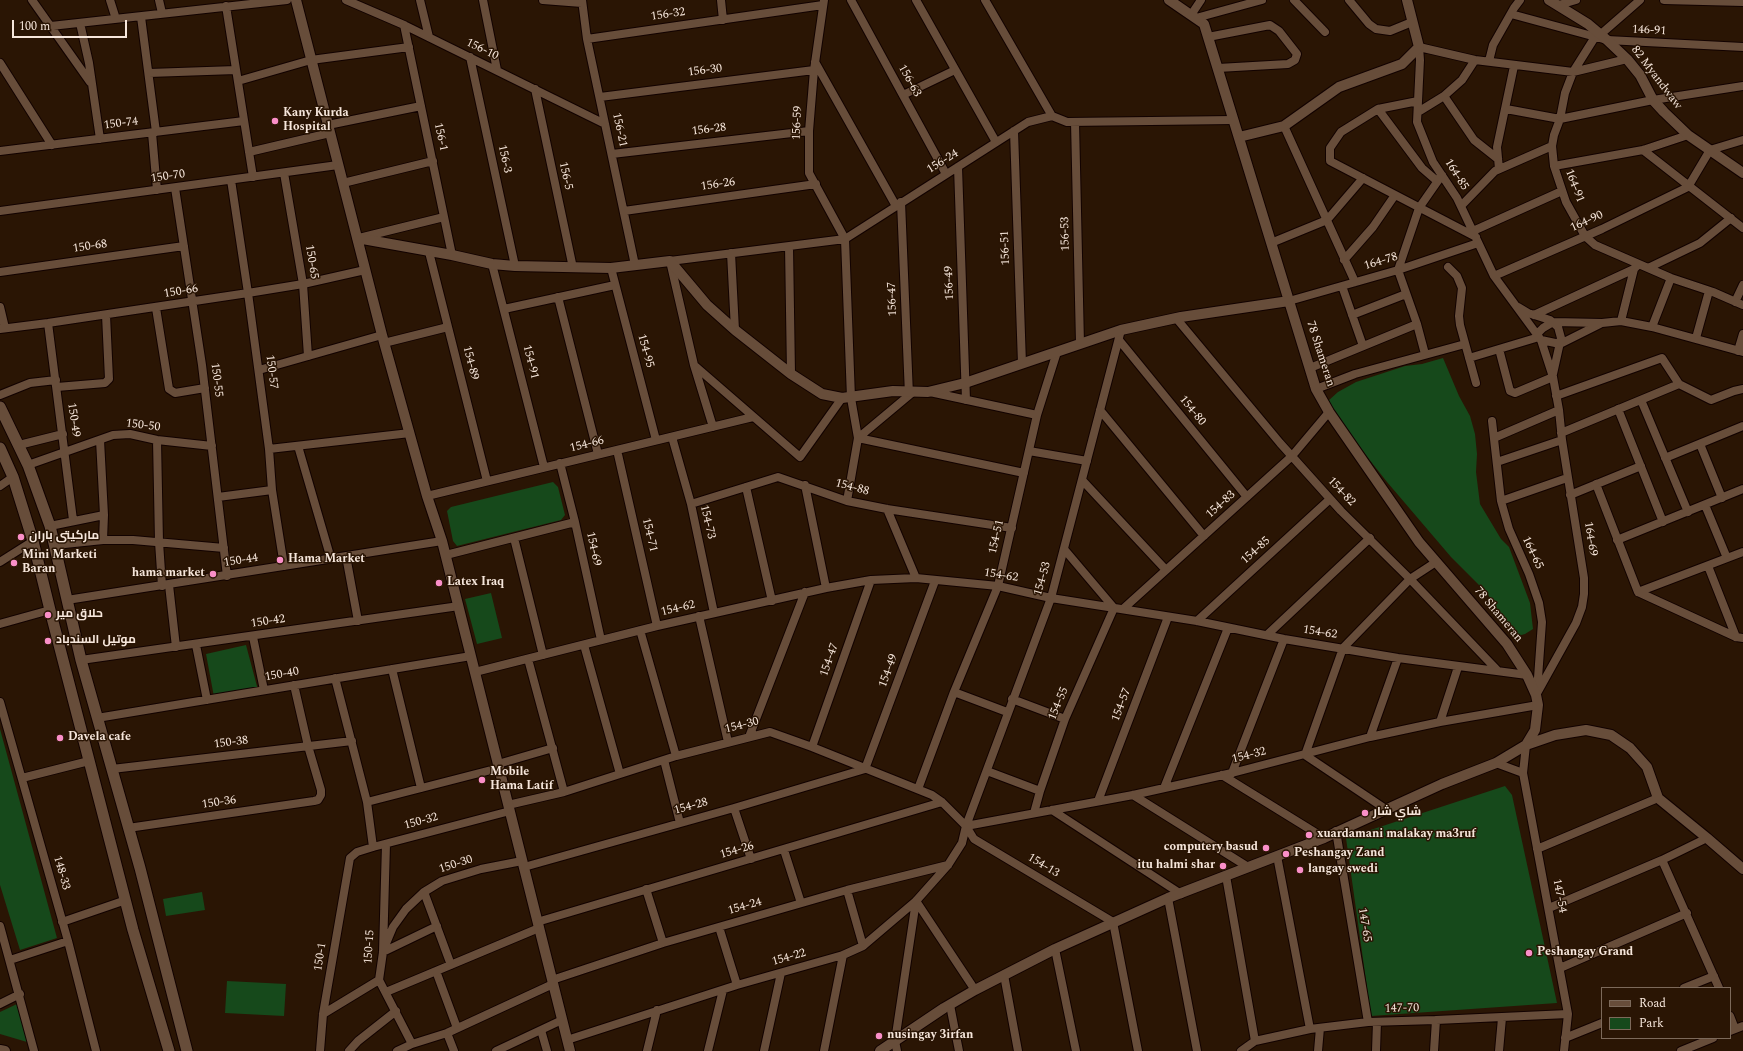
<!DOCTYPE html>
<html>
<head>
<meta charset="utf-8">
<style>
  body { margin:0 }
  #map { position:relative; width:1743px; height:1051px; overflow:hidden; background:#2a1504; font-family:Spectral,serif }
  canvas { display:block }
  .legend { position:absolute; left:1601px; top:987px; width:130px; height:52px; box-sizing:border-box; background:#2a1504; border:1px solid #7c695a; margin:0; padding:5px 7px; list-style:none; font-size:12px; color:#f6e6db }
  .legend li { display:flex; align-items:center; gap:8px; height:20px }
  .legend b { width:20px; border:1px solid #7c695a }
  .scale { position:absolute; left:12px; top:20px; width:115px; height:18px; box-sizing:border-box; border:2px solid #f6e6db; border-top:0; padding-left:5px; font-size:12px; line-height:14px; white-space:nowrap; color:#f6e6db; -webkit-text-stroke:3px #2a1504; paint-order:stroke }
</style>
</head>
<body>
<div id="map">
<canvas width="1743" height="1051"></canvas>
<ul class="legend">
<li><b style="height:5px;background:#674d3a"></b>Road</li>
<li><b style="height:11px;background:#16491b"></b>Park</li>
</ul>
<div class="scale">100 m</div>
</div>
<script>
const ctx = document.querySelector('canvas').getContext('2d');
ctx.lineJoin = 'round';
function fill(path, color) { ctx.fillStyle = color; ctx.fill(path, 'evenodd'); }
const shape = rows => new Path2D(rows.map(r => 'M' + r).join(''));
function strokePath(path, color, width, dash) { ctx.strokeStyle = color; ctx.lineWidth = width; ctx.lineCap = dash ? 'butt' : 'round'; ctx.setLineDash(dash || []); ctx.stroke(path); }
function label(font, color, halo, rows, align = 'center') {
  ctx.font = font + ' Spectral,Cairo,serif'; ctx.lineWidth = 3; ctx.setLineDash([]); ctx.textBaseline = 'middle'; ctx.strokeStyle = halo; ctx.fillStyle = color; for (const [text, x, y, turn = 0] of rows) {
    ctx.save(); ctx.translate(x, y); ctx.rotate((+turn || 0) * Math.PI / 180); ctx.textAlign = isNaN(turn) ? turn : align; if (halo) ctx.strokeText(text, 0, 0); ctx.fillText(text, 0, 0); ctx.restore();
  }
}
fill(shape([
  [1443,358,1459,396,1470,416,1475,434,1477,454,1476,472,1480,504,1501,539,1509,547,1530,603,1533,629,1525,634,1514,637,1487,593,1451,557,1387,482,1350,435,1335,414,1328,401,1338,392,1356,382,1405,366,1422,364],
  [553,482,558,487,565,515,561,520,457,546,453,541,447,511,451,507],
  [491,593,502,638,477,644,465,599],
  [246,645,258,690,214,697,206,654],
  [0,729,57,938,20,950,0,885],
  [1505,786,1512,795,1557,1003,1371,1016,1346,838],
  [202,892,205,910,166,916,163,899],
  [227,981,286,984,284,1016,225,1013],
  [17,1004,27,1042,0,1034,0,1012]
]), '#16491b');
const minor = shape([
  [32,0,90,82],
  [110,0,116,19],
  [159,0,162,13],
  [346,0,404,25,605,124],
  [420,0,429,37],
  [483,0,497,70],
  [543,0,582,3],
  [582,0,587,39,635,265],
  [721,0,723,20],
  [824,0,814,70,809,131,809,173,845,239,851,398,858,438,847,501],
  [851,0,946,174],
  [916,0,996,142],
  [985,0,1052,116],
  [1294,0,1325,32],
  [1349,0,1369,24,1376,29,1390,31,1412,22],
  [1664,0,1743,2],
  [1559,5,1576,0],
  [226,6,253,177],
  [1511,14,1607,40,1743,47],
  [1191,15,1201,0],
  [141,17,156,132],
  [1196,18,1262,0],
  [80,23,89,63,100,139],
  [404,25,452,255],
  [51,26,287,0],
  [1601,34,1640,0],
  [1208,37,1270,25,1279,31,1297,54,1295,60,1288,64,1218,68],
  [1595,37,1573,72,1565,93,1560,119,1554,135,1552,146,1554,166,1566,202,1585,236,1595,245,1671,278,1713,292,1743,305],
  [587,39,823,5],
  [470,57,515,266],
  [1489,61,1493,45,1514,8,1520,0],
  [815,62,896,206],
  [0,63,52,145],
  [149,73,236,70],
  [238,81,311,60,409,47],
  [535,89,573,268],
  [903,95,955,70],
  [1444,96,1474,140,1498,159],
  [600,97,814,70],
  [1418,101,1378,109,1341,132,1330,148,1330,161,1476,237],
  [1378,109,1422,168,1437,181],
  [1506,109,1560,119,1653,100,1743,86],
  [1418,112,1444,96,1462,80,1475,60],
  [1075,122,1080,344],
  [328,125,421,106],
  [1284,126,1355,282],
  [1014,131,1022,364],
  [152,133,157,190],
  [1643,150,1743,228],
  [0,151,244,121],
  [249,152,330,133],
  [612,154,809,131],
  [1554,166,1643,150,1688,135],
  [958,167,966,400],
  [1499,169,1497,147,1514,66],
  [284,173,303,284,308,356],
  [231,180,248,293,269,449,272,490,284,566],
  [343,183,433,161],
  [175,188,202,365,227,576],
  [901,202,909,395],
  [1461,206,1495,171,1552,146],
  [0,211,338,165],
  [624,211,816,184],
  [1473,231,1562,191],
  [359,238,444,217],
  [1271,243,1327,220,1363,178],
  [789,246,791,374],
  [429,252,487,481],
  [731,253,735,330],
  [1344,260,1373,227,1395,195],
  [492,264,544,467],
  [1448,267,1457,276,1462,288,1459,316,1460,325,1476,383],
  [611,268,656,440],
  [1648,268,1700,243,1731,218],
  [0,272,184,246],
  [1494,276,1602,229,1688,187,1710,150,1743,140],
  [1342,286,1363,346],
  [558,297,598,454],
  [1289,301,1398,270,1478,243],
  [1735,302,1743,285],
  [0,307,5,328],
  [1518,307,1528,313,1550,320,1558,327,1561,338,1553,374],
  [156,308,169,389,175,393,205,388],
  [504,309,615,285],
  [1352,315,1406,294],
  [1534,315,1634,269],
  [1176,318,1280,443,1341,511,1410,579,1498,671],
  [1621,321,1634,269,1637,266],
  [48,323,73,520],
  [1652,327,1671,278],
  [0,329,48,323,248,293,303,284,365,270],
  [1537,334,1543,328,1553,322,1602,323,1621,321,1652,327,1743,352],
  [1696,338,1709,291],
  [1119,340,1247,497],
  [1541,340,1560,344,1600,324],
  [384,343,448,327],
  [1499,349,1510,391,1515,393,1553,377],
  [1738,351,1743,334],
  [1425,354,1417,324,1398,270,1419,208,1442,175],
  [1469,358,1539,337],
  [695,366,800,457,842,398],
  [1310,368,1417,324],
  [259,370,382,335],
  [57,387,105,383,109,379,106,315],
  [1316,389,1355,374,1465,344],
  [930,392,1037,415],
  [0,395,30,383,56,380],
  [1556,396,1662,358,1679,384,1711,400,1734,391,1743,389],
  [1641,400,1688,512],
  [1618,409,1663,522],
  [1100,410,1204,536],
  [1492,421,1501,501,1509,529,1529,574,1539,603,1542,622,1537,692],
  [713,427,694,365,670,261,845,239,1028,122,1052,116,1067,122,1234,120],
  [1561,433,1679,384],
  [672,437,691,504,714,613],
  [858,438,1024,473],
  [858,438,913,392],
  [1494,438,1559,410],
  [100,440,104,515,103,540],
  [157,440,159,542,162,586],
  [1700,444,1722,498],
  [19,445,63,434],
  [298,446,331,559],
  [269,449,410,433],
  [617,450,657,626],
  [1029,451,1087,461],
  [1665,458,1743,426],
  [1497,462,1562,440],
  [560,463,575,522,601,640],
  [28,465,113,435,130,434,157,440,212,446],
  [1082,480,1166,570],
  [1596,484,1638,592,1736,637,1743,638],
  [805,485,826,588],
  [0,486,13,477],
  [746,487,772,601],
  [1570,495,1641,466],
  [427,496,753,417],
  [218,497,272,490],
  [1501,501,1567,478],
  [691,504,778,477,847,501,887,509,1012,528],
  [1705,505,1727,558],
  [887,509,916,578],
  [50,526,104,515],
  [514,538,543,655],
  [1617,540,1743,489],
  [55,545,103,540,133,540,224,548],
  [1064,549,1114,608],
  [446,555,575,522],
  [346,556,358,621],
  [0,562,33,541],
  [1708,566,1736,637],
  [169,585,176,647],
  [1638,592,1743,552],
  [67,600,442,541],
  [1123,609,1292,456,1329,412],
  [699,616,728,742],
  [1197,621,1330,499],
  [0,624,50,610],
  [640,630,676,756],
  [1267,635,1370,538],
  [253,637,264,690],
  [196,645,207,700],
  [584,645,620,774],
  [528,659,564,792],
  [81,660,459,606],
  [392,669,421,788],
  [475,672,657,626,826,588,871,580,916,578,998,586,1051,598,1197,621,1284,639,1398,658,1527,675],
  [335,678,367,802,373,847],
  [954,692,1007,712],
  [1536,695,1576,623,1582,607,1584,594,1584,578,1562,440,1559,410,1553,377,1541,340,1494,276,1457,198,1433,162,1417,122,1420,60,1419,47,1475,60,1573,72,1627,59],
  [1012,699,1065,719],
  [0,702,68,941,96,1051],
  [97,718,471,656],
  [1440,722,1458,667],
  [749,737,805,592],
  [1370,737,1398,658],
  [1526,745,1523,773,1568,1014,1564,1051],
  [812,747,871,580],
  [664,760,680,823],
  [1496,763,1523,773],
  [498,764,553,748],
  [112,769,352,741],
  [987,771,1040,791],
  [1232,773,1284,639],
  [1222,775,1324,838],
  [22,778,89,761],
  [1164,788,1228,628],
  [918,789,954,692,998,586,1037,415,1057,352],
  [1133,795,1248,867],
  [1098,801,1168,617],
  [367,802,499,768],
  [508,805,564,792,676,756,770,732,812,747,932,795,942,802,966,826,974,839,1113,922,1138,1051],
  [734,808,751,859],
  [1052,810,1181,894],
  [1387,810,1305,755,1343,648,1410,579,1436,562],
  [1034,813,1040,791,1065,719,1114,608],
  [966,826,1133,795,1232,773,1370,737,1440,722,1538,705],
  [128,828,314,801,318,800,321,795,321,790,308,746,294,685],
  [1336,831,1368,1022],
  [386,844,383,952,379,980,412,1044],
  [1537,849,1658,798],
  [784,850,801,903],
  [1277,856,1310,1029],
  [1662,860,1719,988],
  [524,867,734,808,865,769,935,581],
  [1226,876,1255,1041],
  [646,889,663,943],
  [847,890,863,946],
  [424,892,451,965],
  [1168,898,1197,1051],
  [916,901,975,990],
  [1549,908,1662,860,1707,838],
  [62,922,126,900],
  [537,922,942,802],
  [0,926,34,1051],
  [719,927,737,985],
  [385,946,393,927,406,909,424,892,442,881,481,869,522,861],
  [1055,949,1076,1051],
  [383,952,437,926],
  [10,960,68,941],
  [1560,968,1687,913],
  [436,971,457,1028],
  [1004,975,1018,1051],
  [552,980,663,943,847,890,948,865],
  [1684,988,1714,976],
  [386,992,539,928],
  [0,1004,20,994],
  [950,1005,959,1051],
  [323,1014,379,980],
  [1730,1016,1735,1029],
  [541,1030,547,1051],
  [1730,1031,1743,1026],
  [447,1033,454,1051],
  [1565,1038,1602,1023],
  [567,1040,737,985,843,955,863,946,916,901,948,865,962,843,966,826,1051,598,1121,330],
  [320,1051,323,1014,350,858,357,852,373,847,510,811],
  [349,1051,358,1041,396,1011],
  [397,1051,412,1044,447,1033,553,984],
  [496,1051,562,1020],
  [647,1051,657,1010],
  [708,1051,723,990],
  [764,1051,781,973],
  [824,1051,843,955],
  [897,1051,895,1041,916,901],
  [1241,1051,1255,1041,1310,1029,1368,1022,1436,1020,1568,1014],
  [1318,1051,1320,1028],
  [1376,1051,1377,1022],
  [1434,1051,1436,1020],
  [1499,1051,1502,1018],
  [1681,1051,1713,1038]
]);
const tertiary = shape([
  [296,0,382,335,427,496,442,541,570,1051],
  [1169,0,1204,24,1316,389,1329,412,1419,542,1507,644,1527,675,1536,695,1538,705,1535,730,1526,745],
  [1549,0,1588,24,1607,40,1627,59,1640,75,1653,100,1664,112,1688,135,1743,173],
  [1239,137,1284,126,1339,87,1402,64,1419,47,1407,0],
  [357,238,452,255,492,264,515,266,611,268,670,261,707,305,735,330,791,374,822,394,842,398,893,391,928,392,965,383,1121,330,1181,317,1289,301],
  [0,1050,5,1051],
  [880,1051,944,1008,975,990,1055,949,1168,898,1324,838,1442,784,1496,763,1526,745,1555,735,1586,730,1611,735,1630,748,1647,767,1658,798,1707,838,1743,869]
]);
const secondary = shape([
  [0,407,28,465,50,526,81,660,140,868,187,1051],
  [0,448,13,477,33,541,50,610,133,930,169,1051]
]);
strokePath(minor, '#120200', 10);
strokePath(tertiary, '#120200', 12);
strokePath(secondary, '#120200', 13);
strokePath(minor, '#674d3a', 8);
strokePath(tertiary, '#674d3a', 10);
strokePath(secondary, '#674d3a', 11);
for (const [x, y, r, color] of [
  [275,121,4,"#fa8fc8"],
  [21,537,4,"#fa8fc8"],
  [280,560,4,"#fa8fc8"],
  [14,563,4,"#fa8fc8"],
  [213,574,4,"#fa8fc8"],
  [439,583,4,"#fa8fc8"],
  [48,615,4,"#fa8fc8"],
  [48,641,4,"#fa8fc8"],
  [60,738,4,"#fa8fc8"],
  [482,780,4,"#fa8fc8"],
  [1365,813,4,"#fa8fc8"],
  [1309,835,4,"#fa8fc8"],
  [1266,848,4,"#fa8fc8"],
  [1286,854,4,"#fa8fc8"],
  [1223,866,4,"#fa8fc8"],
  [1300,870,4,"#fa8fc8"],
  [1529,953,4,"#fa8fc8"],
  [879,1036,4,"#fa8fc8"]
]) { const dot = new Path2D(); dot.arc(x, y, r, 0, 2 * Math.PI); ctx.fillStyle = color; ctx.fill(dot); strokePath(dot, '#2a1504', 1.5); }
label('12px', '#f6e6db', '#2a1504', [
  ["156-32",668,15,-8],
  ["146-91",1649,31,3],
  ["156-10",482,50,26],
  ["156-30",705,71,-7],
  ["82 Myandwaw",1656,78,53],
  ["156-63",909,81,61],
  ["156-59",798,123,-87],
  ["150-74",121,124,-7],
  ["156-21",619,130,78],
  ["156-28",709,130,-7],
  ["156-1",440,137,78],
  ["156-3",504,159,78],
  ["156-24",943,162,-32],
  ["164-85",1456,175,58],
  ["156-5",565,176,78],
  ["150-70",168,177,-8],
  ["156-26",718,185,-8],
  ["164-91",1574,186,69],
  ["164-90",1587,222,-24],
  ["156-53",1066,234,-91],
  ["150-68",90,247,-8],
  ["156-51",1006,248,-92],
  ["150-65",311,262,81],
  ["164-78",1381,262,-17],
  ["156-49",950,283,-92],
  ["150-66",181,292,-9],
  ["156-47",893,299,-92],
  ["154-95",645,351,75],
  ["78 Shameran",1320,354,72],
  ["154-91",530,362,76],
  ["154-89",470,363,76],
  ["150-57",271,372,83],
  ["150-55",216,380,83],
  ["154-80",1192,411,51],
  ["150-49",73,420,82],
  ["150-50",143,426,7],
  ["154-66",587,445,-14],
  ["154-88",852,488,15],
  ["154-82",1341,492,47],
  ["154-83",1221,505,-42],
  ["154-73",707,522,77],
  ["154-71",649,535,77],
  ["154-51",997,537,-77],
  ["164-69",1590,539,81],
  ["154-69",593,549,78],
  ["154-85",1256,551,-42],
  ["164-65",1532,553,65],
  ["150-44",241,561,-9],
  ["154-62",1001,576,9],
  ["154-53",1043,579,-74],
  ["154-62",678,609,-13],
  ["78 Shameran",1498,615,50],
  ["150-42",268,622,-8],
  ["154-62",1320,633,9],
  ["154-47",830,660,-71],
  ["154-49",889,671,-70],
  ["150-40",282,675,-10],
  ["154-55",1059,704,-67],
  ["154-57",1122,705,-69],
  ["154-30",742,726,-14],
  ["150-38",231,743,-7],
  ["154-32",1249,756,-14],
  ["150-36",219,803,-8],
  ["154-28",691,807,-15],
  ["150-32",421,822,-15],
  ["154-26",737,851,-16],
  ["150-30",456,865,-18],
  ["154-13",1043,866,31],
  ["148-33",61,873,74],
  ["147-54",1559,896,79],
  ["154-24",745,907,-16],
  ["147-65",1364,925,81],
  ["150-15",370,947,-86],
  ["150-1",321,957,-81],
  ["154-22",789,958,-16],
  ["147-70",1402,1009,-1]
]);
label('bold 12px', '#f6e6db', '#2a1504', [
  ["Kany Kurda",283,114],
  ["Hospital",283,128],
  ["ماركيتى باران",29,537],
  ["Mini Marketi",22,556],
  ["Baran",22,570],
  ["Hama Market",288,560],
  ["hama market",205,574,"right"],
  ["Latex Iraq",447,583],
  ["حلاق میر",56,615],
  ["موتيل السندباد",56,641],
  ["Davela cafe",68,738],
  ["Mobile",490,773],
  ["Hama Latif",490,787],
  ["شاي شار",1373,813],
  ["xuardamani malakay ma3ruf",1317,835],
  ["computery basud",1258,848,"right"],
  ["Peshangay Zand",1294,854],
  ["itu halmi shar",1215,866,"right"],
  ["langay swedi",1308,870],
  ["Peshangay Grand",1537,953],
  ["nusingay 3irfan",887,1036]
], 'left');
</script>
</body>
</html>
